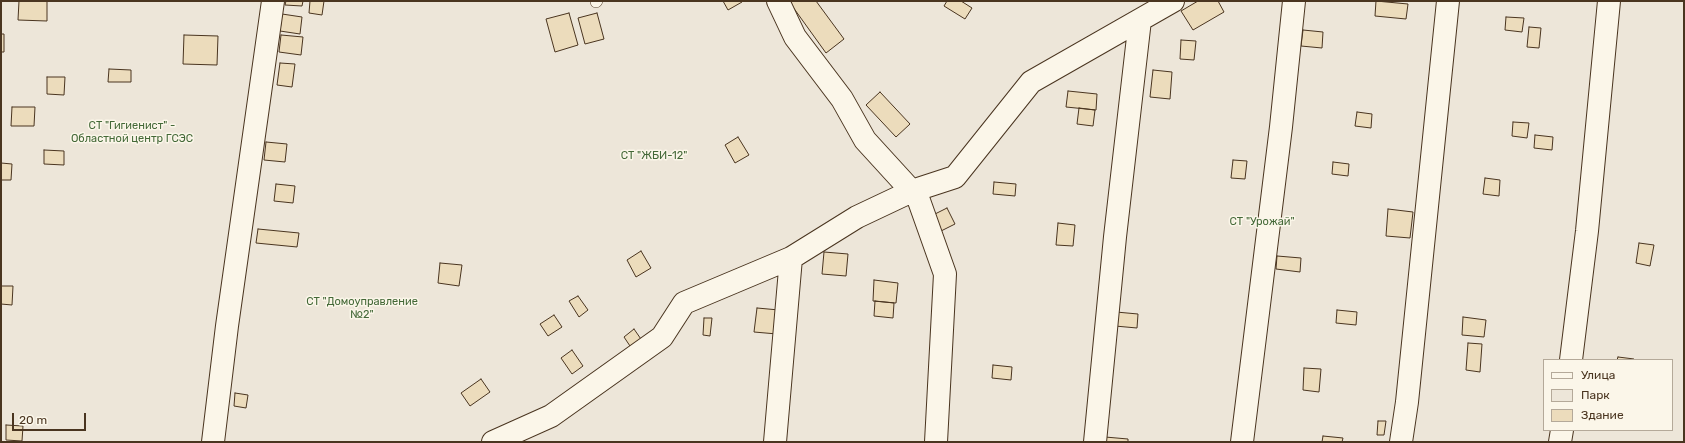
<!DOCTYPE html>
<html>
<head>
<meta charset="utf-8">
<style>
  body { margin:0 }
  #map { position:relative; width:1685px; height:443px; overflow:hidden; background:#fbf6e9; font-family:Rubik,sans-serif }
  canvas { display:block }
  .frame { position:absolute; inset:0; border:2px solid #4a3520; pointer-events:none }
  .legend { position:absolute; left:1543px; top:359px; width:130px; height:72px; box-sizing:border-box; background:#fbf6e9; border:1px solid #b4a999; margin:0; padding:5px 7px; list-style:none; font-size:12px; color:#4a3520 }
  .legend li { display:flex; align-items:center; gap:8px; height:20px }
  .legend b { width:20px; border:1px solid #b4a999 }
  .scale { position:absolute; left:12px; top:413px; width:74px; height:18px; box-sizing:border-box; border:2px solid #4a3520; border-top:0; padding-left:5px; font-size:12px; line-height:14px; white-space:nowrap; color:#4a3520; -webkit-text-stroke:3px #fbf6e9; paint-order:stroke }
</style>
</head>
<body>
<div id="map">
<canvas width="1685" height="443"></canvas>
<div class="frame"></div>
<ul class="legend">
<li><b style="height:5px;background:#fbf6e9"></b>Улица</li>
<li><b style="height:11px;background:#ede6d9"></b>Парк</li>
<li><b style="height:11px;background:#ecdcbc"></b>Здание</li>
</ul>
<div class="scale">20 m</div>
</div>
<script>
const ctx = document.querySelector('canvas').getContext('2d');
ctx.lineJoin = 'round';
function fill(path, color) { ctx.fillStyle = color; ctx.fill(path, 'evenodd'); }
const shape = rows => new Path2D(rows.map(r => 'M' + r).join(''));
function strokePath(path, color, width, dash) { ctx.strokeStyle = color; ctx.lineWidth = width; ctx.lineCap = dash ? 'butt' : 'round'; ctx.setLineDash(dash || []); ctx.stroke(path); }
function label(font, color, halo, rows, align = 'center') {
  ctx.font = font + ' Rubik,sans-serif'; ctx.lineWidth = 3; ctx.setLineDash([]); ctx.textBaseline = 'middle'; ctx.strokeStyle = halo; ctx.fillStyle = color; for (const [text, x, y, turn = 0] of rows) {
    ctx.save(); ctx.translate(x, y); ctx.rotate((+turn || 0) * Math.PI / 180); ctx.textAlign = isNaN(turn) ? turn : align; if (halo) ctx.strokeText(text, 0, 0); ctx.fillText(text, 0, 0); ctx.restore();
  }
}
const green = shape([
  [1,1,1684,1,1684,442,1,442,1,1],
  [1544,360,1672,360,1672,430,1544,430,1544,360]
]);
fill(green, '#ede6d9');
strokePath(green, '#887966', 1);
const building = shape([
  [19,1,47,1,47,21,18,20,19,1],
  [286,1,303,1,302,6,285,5,286,1],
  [310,1,324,1,322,15,309,13,310,1],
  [723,1,741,1,742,2,728,10,723,1],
  [793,1,816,1,844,39,826,53,790,3,793,1],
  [947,1,961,1,972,8,965,19,944,6,947,1],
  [1198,1,1218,1,1224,12,1193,30,1181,11,1198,1],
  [1376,1,1408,4,1406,19,1375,16,1376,1],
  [569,13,578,45,555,52,546,19,569,13],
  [597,13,604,39,585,44,578,18,597,13],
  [282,14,302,17,300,34,280,31,282,14],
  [1506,17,1524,18,1522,32,1505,30,1506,17],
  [1529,27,1541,28,1539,48,1527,47,1529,27],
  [1303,30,1323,32,1322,48,1301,46,1303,30],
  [1,34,4,34,4,52,1,52,1,34],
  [184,35,218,36,217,65,183,64,184,35],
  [281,35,303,37,301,55,279,52,281,35],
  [1181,40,1196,41,1194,60,1180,59,1181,40],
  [280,63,295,64,292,87,277,85,280,63],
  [109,69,131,70,131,82,108,82,109,69],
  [1153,70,1172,72,1170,99,1150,97,1153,70],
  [47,77,65,77,64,95,47,94,47,77],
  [1068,91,1097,94,1096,110,1066,107,1068,91],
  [880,92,910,124,896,137,866,105,880,92],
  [12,107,35,107,34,126,11,126,12,107],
  [1079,108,1095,110,1093,126,1077,124,1079,108],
  [1357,112,1372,114,1371,128,1355,126,1357,112],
  [1513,122,1529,123,1527,138,1512,136,1513,122],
  [1535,135,1553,137,1552,150,1534,148,1535,135],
  [738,137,749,155,735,163,725,145,738,137],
  [266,142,287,144,285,162,264,160,266,142],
  [44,150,64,151,64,165,44,164,44,150],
  [1233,160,1247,161,1245,179,1231,178,1233,160],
  [1333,162,1349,164,1348,176,1332,174,1333,162],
  [1,163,12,164,11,180,1,180,1,163],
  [1485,178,1500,180,1499,196,1483,194,1485,178],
  [994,182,1016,184,1015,196,993,194,994,182],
  [276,184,295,186,293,203,274,201,276,184],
  [947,208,955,224,941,231,933,215,947,208],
  [1388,209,1413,212,1410,238,1386,236,1388,209],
  [1058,223,1075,225,1073,246,1056,245,1058,223],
  [258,229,299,233,297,247,256,243,258,229],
  [1639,243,1654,245,1650,266,1636,263,1639,243],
  [641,251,651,268,636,277,627,260,641,251],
  [824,252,848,254,846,276,822,274,824,252],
  [1277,256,1301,258,1300,272,1276,269,1277,256],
  [440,263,462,265,459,286,438,283,440,263],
  [874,280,898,283,896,303,873,301,874,280],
  [1,286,13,286,12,305,1,304,1,286],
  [578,296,588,310,579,317,569,301,578,296],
  [875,301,894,303,893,318,874,316,875,301],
  [757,308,779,310,777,334,754,332,757,308],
  [1337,310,1357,312,1356,325,1336,323,1337,310],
  [1116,312,1138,314,1137,328,1115,326,1116,312],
  [554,315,562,327,548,336,540,324,554,315],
  [1463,317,1486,320,1484,337,1462,335,1463,317],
  [704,318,712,318,710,336,703,335,704,318],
  [634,329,643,342,632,349,624,337,634,329],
  [1468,343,1482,344,1480,372,1466,370,1468,343],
  [572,350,583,366,572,374,561,358,572,350],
  [1618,357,1634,359,1634,360,1617,360,1618,357],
  [993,365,1012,367,1011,380,992,378,993,365],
  [1304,368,1321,369,1319,392,1303,390,1304,368],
  [481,379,490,392,470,406,461,393,481,379],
  [235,393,248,395,246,408,234,406,235,393],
  [1378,421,1386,421,1384,435,1377,435,1378,421],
  [6,425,23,426,22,441,6,440,6,425],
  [1323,436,1343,438,1342,442,1322,442,1323,436],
  [1105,437,1128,439,1128,442,1104,442,1105,437]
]);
fill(building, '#ecdcbc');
strokePath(building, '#4a3520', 1);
const lane = shape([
  [596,2,597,1]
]);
const street = shape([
  [778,1,795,37,842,99,865,140,918,198,945,274,936,442],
  [1571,360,1587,231,1609,1],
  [213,442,227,326,273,1],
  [493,442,551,416,662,337,684,303,791,258],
  [775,442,791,258,857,217,912,191,955,177,1031,82,1173,1],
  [1095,442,1115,237,1140,20],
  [1242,442,1281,127,1294,1],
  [1401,442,1407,402,1448,1],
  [1560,442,1562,430]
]);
strokePath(lane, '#4a3520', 12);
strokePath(street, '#4a3520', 24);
strokePath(lane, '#fbf6e9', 11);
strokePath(street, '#fbf6e9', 22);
label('11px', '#436837', '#fbf6e9', [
  ["СТ \"Гигиенист\" -",132,126],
  ["Областной центр ГСЭС",132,139],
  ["СТ \"ЖБИ-12\"",654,156],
  ["СТ \"Урожай\"",1262,222],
  ["СТ \"Домоуправление",362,302],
  ["№2\"",362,315]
]);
</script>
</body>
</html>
